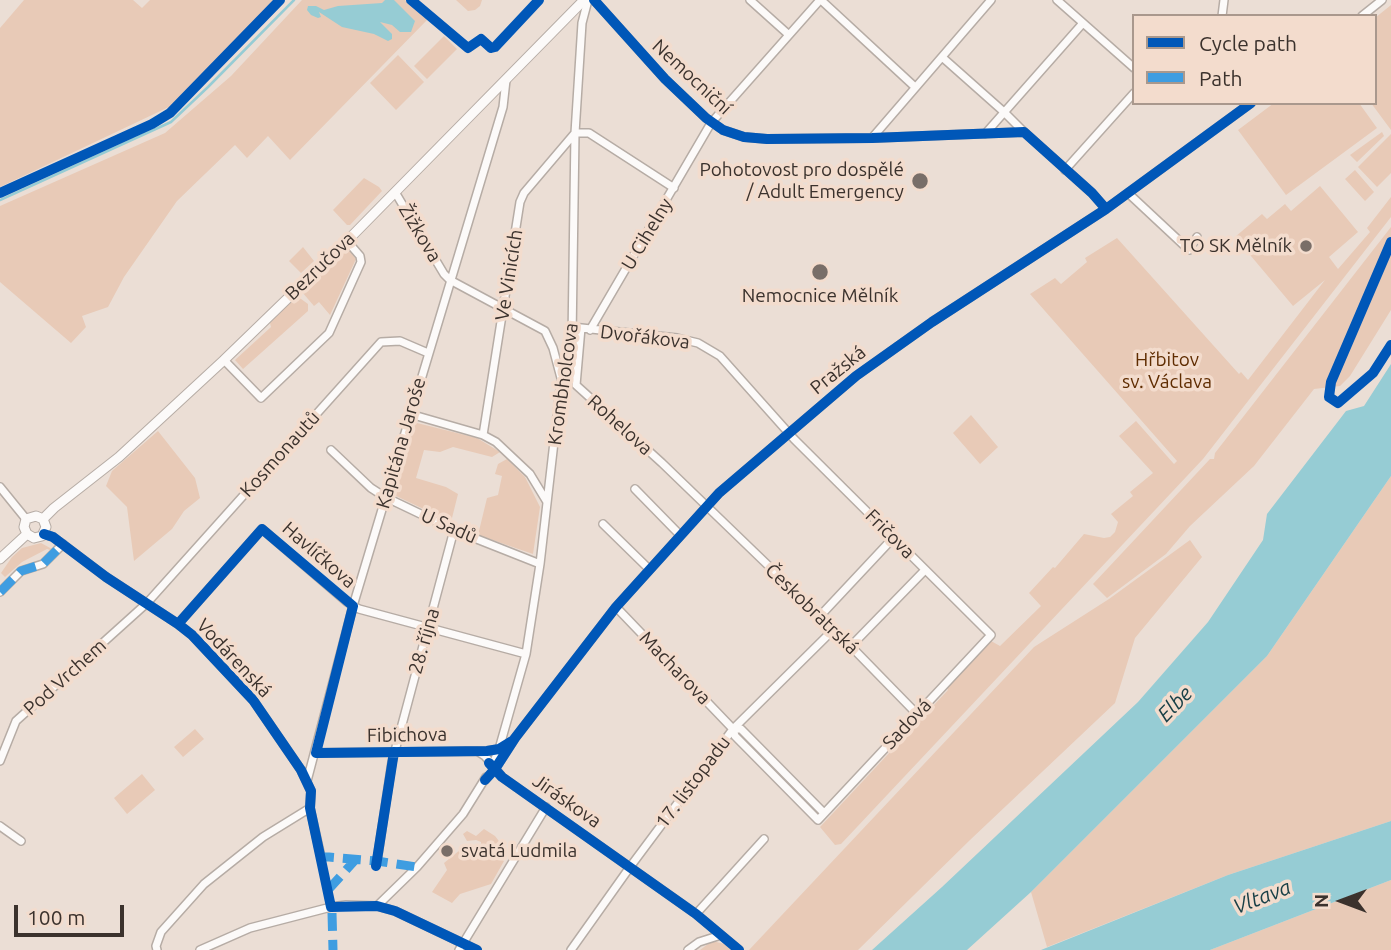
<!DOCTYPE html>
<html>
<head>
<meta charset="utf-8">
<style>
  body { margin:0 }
  #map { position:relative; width:1391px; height:950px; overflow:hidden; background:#ebded5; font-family:Ubuntu,sans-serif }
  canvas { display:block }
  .legend { position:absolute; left:1132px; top:14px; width:245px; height:91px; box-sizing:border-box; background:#f3dccd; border:2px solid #a9988d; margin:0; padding:9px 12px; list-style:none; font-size:21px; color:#3b322d }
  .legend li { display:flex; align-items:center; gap:14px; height:35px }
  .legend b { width:35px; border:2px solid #a9988d }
  .north { position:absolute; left:1307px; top:866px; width:70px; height:70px; -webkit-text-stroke:5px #f3dccd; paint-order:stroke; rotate:270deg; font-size:19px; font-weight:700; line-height:28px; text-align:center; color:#3b322d }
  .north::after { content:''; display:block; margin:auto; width:24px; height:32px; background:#3b322d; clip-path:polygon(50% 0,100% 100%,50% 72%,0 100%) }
  .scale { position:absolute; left:14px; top:905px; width:110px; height:32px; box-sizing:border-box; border:4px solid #3b322d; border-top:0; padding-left:9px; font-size:21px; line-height:24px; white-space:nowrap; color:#3b322d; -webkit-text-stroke:5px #f3dccd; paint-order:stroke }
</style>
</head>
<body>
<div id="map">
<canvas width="1391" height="950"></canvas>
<ul class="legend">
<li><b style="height:9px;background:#0057b8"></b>Cycle path</li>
<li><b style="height:9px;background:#3f9de1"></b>Path</li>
</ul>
<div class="north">N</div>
<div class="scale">100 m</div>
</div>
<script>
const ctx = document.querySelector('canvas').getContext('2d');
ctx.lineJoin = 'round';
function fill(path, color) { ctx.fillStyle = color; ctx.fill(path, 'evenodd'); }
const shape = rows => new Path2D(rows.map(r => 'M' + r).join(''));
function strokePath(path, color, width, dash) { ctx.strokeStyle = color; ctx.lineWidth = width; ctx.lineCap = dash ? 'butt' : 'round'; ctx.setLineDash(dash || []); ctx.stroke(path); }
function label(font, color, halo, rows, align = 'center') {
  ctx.font = font + ' Ubuntu,sans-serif'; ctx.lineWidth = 7; ctx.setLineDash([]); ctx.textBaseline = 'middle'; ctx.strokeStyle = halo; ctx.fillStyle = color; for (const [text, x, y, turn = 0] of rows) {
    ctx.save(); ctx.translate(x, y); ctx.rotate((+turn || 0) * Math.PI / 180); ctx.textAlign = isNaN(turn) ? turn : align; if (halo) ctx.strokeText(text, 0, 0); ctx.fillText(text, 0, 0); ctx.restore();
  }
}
fill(shape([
  [24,0,133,0,142,8,150,0,278,0,171,106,0,187,0,28],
  [302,0,405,0,427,20,290,160,268,136,247,158,235,145,177,201,124,277,108,307,82,316,86,327,71,343,0,282,0,206,165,133,231,76],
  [456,0,482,0,480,6,475,10,468,11],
  [1391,5,1391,130,1371,103,1375,103,1375,18],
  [444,36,457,49,427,79,414,66],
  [398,55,424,82,396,110,370,83],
  [1274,103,1359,103,1377,128,1286,195,1238,130],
  [1382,132,1384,136,1357,162,1350,155],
  [1391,134,1391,173,1377,187,1358,167],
  [1355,170,1374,192,1365,201,1345,179],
  [364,178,379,187,382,191,350,225,347,225,333,210],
  [1320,186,1358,232,1329,257,1338,269,1370,232,1367,228,1391,197,1391,217,1203,459,841,844,835,845,820,827,948,690,947,688,991,641,1000,646,1041,606,1029,593,1053,567,1055,568,1084,534,1104,538,1110,537,1115,532,1118,522,1111,514,1133,496,1130,492,1153,473,1119,436,1136,421,1174,464,1177,461,1030,294,1055,278,1061,284,1087,262,1085,258,1117,238,1239,374,1241,372,1248,380,1325,280,1293,306,1235,237,1262,214,1267,219,1285,204,1291,211],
  [1391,227,1391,310,1350,376,1340,386,1314,389,1254,466,1190,526,1166,554,1107,598,1093,584,1210,459,1214,459,1215,453],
  [303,247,314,261,301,273,289,261],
  [348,249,356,259,330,315,319,302,314,306,302,292],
  [297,296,308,304,308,311,243,369,235,360,271,327,270,323],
  [971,415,998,447,980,464,953,433],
  [413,422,477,438,500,452,492,457,453,447,440,452,424,450,416,478,446,487,458,494,451,522,392,494],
  [158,431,195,478,200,498,184,511,172,529,134,561,127,507,106,486,112,471],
  [507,459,525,477,540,507,533,554,478,535,487,498,498,495,502,476,495,474,498,464],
  [1391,476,1391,821,1228,875,1047,947,1031,892,1267,656],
  [1190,540,1202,557,1135,638,1115,703,970,840,858,950,749,950,1034,647,1109,599],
  [41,543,52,549,50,550,47,549,22,562,5,577,1,573,12,557,22,548],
  [195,729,204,739,183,757,174,747],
  [142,774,155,790,127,814,114,798],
  [484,829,495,836,502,845,496,857,504,861,491,884,460,894,452,903,432,892,447,870,444,863,466,845,476,852,481,850,481,842,476,840,467,841,463,834,467,831,476,836],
  [1391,880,1391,950,1210,950],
  [712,941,729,945,732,950,700,950]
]), '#e8cab7');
fill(shape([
  [385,0,394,0,415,21,411,32,400,32,392,25,380,22,392,34,392,39,388,41,374,34,342,27,319,12,321,17,318,18,311,15,307,10,308,6,316,6,324,10,338,6,382,3],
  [1391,364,1391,476,1267,656,1031,892,967,950,872,950,942,887,1138,702,1208,622,1263,540,1267,514,1346,411,1364,406],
  [1391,821,1391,880,1210,950,1041,950,1228,875]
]), '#96ccd4');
strokePath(shape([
  [0,200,171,122,208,87,294,0]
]), '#96ccd4', 2.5);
const minor = shape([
  [594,0,665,79,706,118,723,130,744,137,767,139,872,138,1024,132,1092,193,1106,209],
  [750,0,789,35],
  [821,0,915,87],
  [1057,0,1134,68],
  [1222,16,1224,0],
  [1362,16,1382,0],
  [942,57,1004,112,1024,132],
  [985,134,1083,23],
  [872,138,991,0],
  [1065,170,1134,93],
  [395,192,444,274,450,280,545,331,553,348,561,378],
  [1128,193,1189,250,1197,237],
  [572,327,677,338,698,343,720,356,794,439,991,635,818,820,735,736,733,729],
  [581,328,576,385,662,463,834,629,916,713],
  [590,330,711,123,820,0],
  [224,360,261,398,329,333,361,262,360,256,347,241],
  [410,414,483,435,496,442,530,474,547,502],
  [483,435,520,202,524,193,575,133,589,133,674,188],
  [331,450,371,488,385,497,454,530,540,564],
  [0,487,26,519],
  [635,489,680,535],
  [603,524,649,569],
  [44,534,53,537,106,577,178,624,192,635,253,700,301,770,311,791,310,808,321,857],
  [0,592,21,571,43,564,63,544],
  [616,607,733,729,741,729,824,813],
  [820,616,894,537],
  [178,624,262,529,347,602,359,609,526,654],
  [851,646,925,570],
  [477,751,485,756,502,777,696,914,739,950],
  [316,753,487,751,500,749],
  [0,761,16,721,147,603,381,342,400,341,428,353],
  [492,766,499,749,526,654,540,564,561,381,572,339,575,133,582,23,588,0],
  [485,780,495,769,515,738,616,607,719,493,856,376,932,322,1106,209,1251,103],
  [307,781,353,606,503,107,506,80],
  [0,826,21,841],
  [377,861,392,762,454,530],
  [377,906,417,867,463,814,486,777],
  [696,914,764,839],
  [157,950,156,946,161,932,204,884,263,837,310,808],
  [200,950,250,928,331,907,346,905,377,906,395,911,477,950],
  [459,950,546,807],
  [571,950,630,867,733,729,834,629],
  [688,950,699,942,721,935]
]);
const tertiary = shape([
  [43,519,54,508,119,457,224,360,347,241,584,0],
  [27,534,34,538,42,536,46,527,43,519],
  [27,534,24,527,26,519,36,516,43,519],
  [0,559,27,534]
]);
strokePath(minor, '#b6aca5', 10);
strokePath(tertiary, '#b6aca5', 11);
strokePath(minor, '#fcfaf9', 7);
strokePath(tertiary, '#fcfaf9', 9);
strokePath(shape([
  [0,592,21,571,43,564,63,544],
  [322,862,321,857,329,857,377,861,417,867],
  [328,890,356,859],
  [332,913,333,950]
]), '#3f9de1', 9, [18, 9]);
strokePath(shape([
  [411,0,468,48,481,39,491,48,495,47,539,0],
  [594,0,665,79,706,118,723,130,744,137,767,139,872,138,1024,132,1092,193,1106,209],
  [0,193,152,124,170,113,280,0],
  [1391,242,1331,382,1329,397,1338,403,1373,373,1391,345],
  [44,534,53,537,106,577,178,624,192,635,253,700,301,770,311,791,310,808,331,907,377,906,395,911,477,950],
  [178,624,262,529,353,606,316,753,487,751,499,749,512,741],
  [489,763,502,777,696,914,739,950],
  [485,780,495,769,515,738,616,607,719,493,856,376,932,322,1106,209,1251,103],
  [376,866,394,752]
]), '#0057b8', 10);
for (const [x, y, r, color] of [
  [920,181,9,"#796e68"],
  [1306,246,7,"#796e68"],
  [820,272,9,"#796e68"],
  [447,851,7,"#796e68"]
]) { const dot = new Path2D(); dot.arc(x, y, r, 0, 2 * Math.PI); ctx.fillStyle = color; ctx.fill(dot); strokePath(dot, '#f3dccd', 2.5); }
label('19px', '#3b322d', '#f3dccd', [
  ["Nemocniční",692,77,43],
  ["Žižkova",420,233,59],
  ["U Cihelny",647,234,-59],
  ["Bezručova",320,266,-44],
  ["Ve Vinicích",509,275,-81],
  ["Dvořákova",645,337,7],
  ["Pražská",838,370,-39],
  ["Krombholcova",563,384,-82],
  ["Rohelova",620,425,42],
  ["Kapitána Jaroše",401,443,-74],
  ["Kosmonautů",280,454,-48],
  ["U Sadů",449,526,24],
  ["Fričova",890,534,45],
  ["Havlíčkova",319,555,41],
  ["Českobratrská",812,609,44],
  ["28. října",424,641,-74],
  ["Vodárenská",234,658,47],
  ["Macharova",675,668,46],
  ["Pod Vrchem",65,677,-42],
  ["Sadová",907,724,-47],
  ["Fibichova",407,735,-1],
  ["17. listopadu",693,782,-53],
  ["Jiráskova",567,801,35]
]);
label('19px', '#3b322d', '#f3dccd', [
  ["Pohotovost pro dospělé",904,170],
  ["/ Adult Emergency",904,192],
  ["TO SK Mělník",1292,246],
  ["Nemocnice Mělník",820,296,"center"],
  ["svatá Ludmila",461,851,"left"]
], 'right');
label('19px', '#5f2c00', '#f3dccd', [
  ["Hřbitov",1167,360],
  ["sv. Václava",1167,382]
]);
label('italic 21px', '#194047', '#f3dccd', [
  ["Elbe",1175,704,-46],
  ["Vltava",1262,897,-21]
]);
</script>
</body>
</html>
